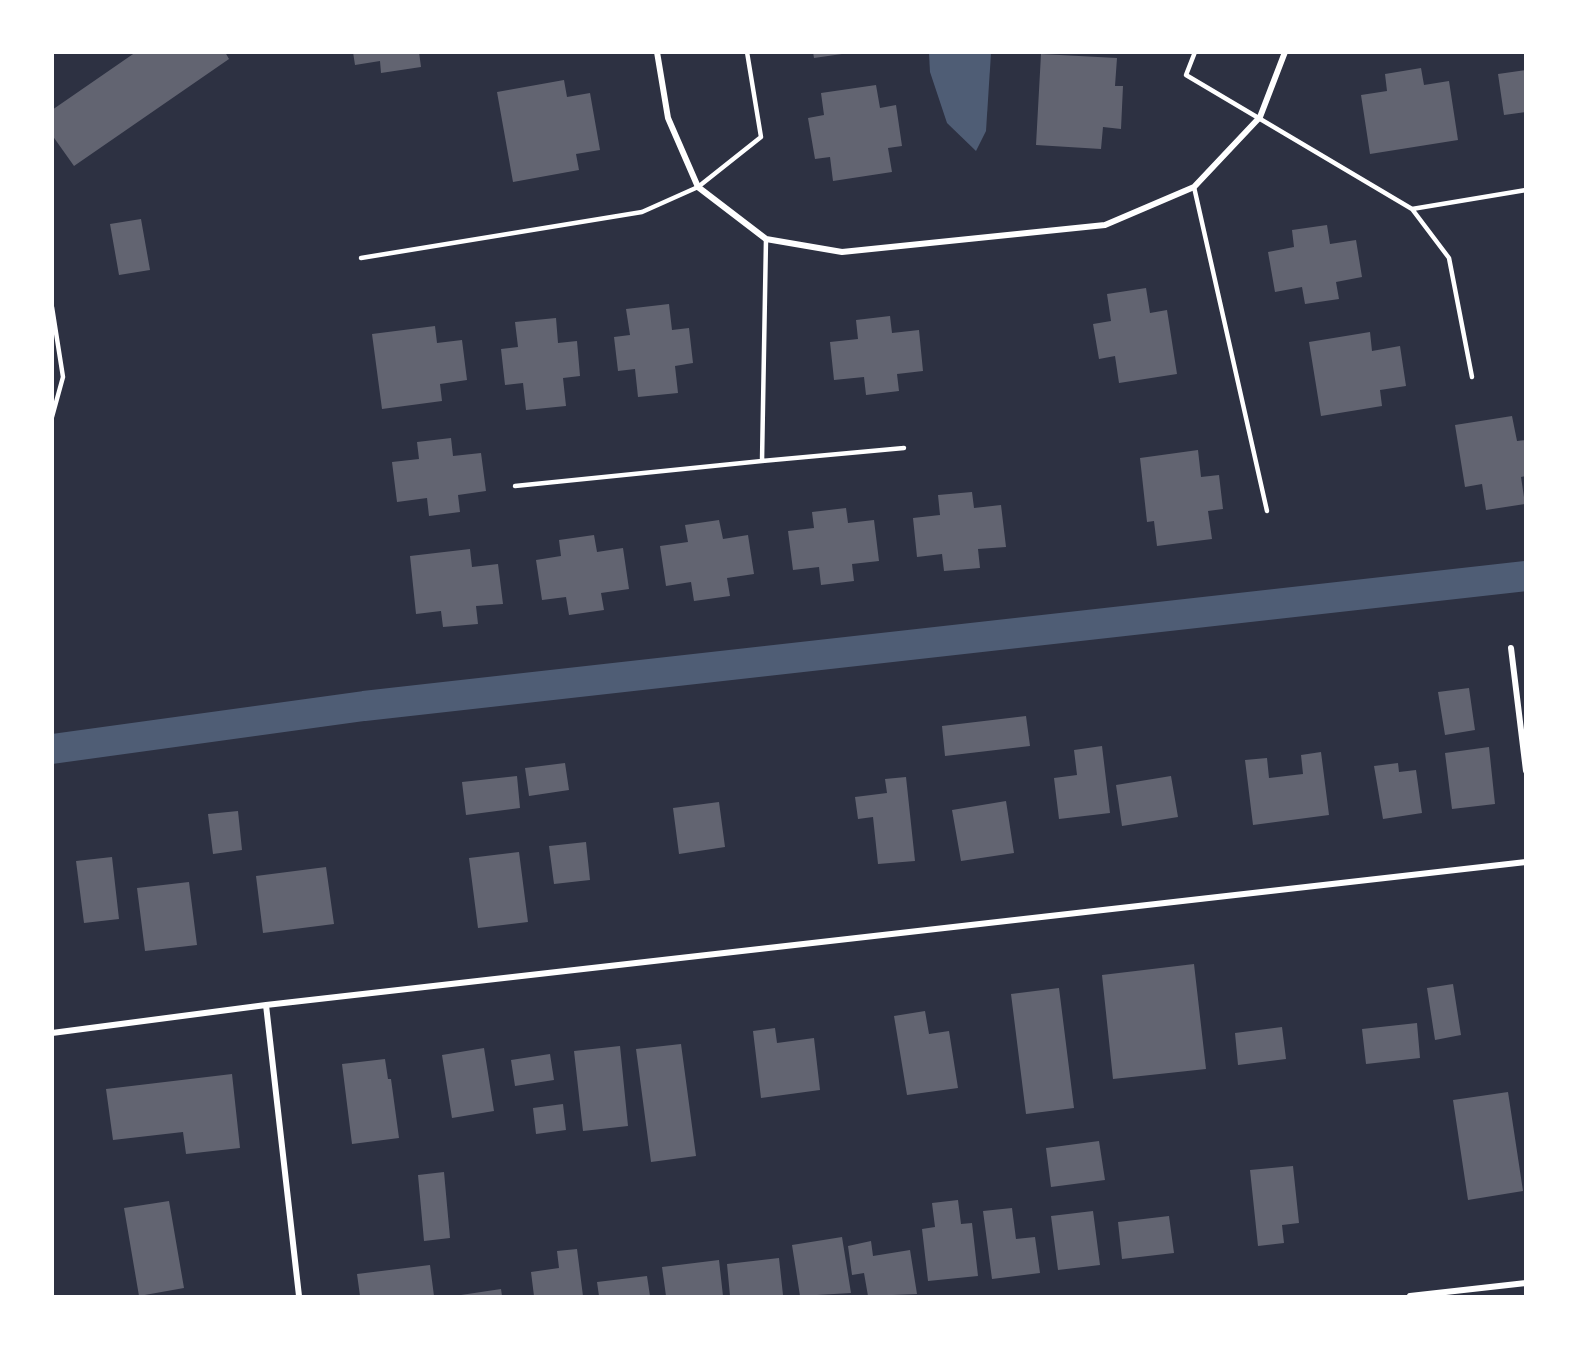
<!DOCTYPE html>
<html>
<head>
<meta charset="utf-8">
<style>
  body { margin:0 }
  #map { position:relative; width:1578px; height:1349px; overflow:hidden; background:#2d3142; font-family:Montserrat,sans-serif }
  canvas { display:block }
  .frame { position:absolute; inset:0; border:54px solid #fff; pointer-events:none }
</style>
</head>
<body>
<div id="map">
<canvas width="1578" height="1349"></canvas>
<div class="frame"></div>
</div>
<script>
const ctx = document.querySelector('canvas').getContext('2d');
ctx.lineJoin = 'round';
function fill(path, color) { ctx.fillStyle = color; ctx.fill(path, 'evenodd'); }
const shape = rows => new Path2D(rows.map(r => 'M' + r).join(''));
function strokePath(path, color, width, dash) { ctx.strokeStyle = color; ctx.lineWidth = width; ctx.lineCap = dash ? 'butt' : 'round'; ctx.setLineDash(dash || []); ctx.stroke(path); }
fill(shape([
  [929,53,991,53,986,131,976,151,947,123,930,72]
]), '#4f5d75');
strokePath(shape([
  [52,749,364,706,1526,576]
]), '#4f5d75', 30);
fill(shape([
  [136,52,225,52,229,59,74,166,52,135,52,110],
  [353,52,419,52,421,67,381,73,380,61,355,65],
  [813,52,842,52,842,54,814,58],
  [1041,54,1117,58,1115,86,1123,86,1121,129,1103,127,1101,149,1036,145],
  [1421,68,1424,85,1449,81,1458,140,1370,154,1361,95,1387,91,1385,74],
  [1526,70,1526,112,1504,115,1498,74],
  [564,80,567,97,590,93,600,150,576,154,579,170,513,182,497,92],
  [876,85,880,108,896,105,902,146,888,148,892,172,833,181,830,157,815,159,808,118,824,115,821,93],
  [141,219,150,270,119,275,110,224],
  [1327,225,1330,244,1356,240,1362,277,1336,282,1339,299,1305,304,1302,287,1275,292,1268,252,1294,247,1292,230],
  [1146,288,1150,313,1167,310,1177,374,1119,383,1115,356,1099,359,1093,324,1111,321,1107,294],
  [669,304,672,330,689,328,693,363,675,366,678,393,638,397,635,369,618,371,614,337,630,335,626,309],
  [890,316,892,333,919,330,923,371,897,374,899,391,866,395,864,377,834,380,830,342,858,339,856,320],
  [556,318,558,343,577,341,580,376,563,378,566,406,526,410,523,383,505,385,501,349,518,347,515,322],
  [435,326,437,343,462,340,467,380,440,384,442,401,382,409,372,334],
  [1370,332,1372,351,1400,346,1406,386,1380,390,1382,406,1321,416,1309,342],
  [1512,416,1517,441,1526,440,1526,476,1521,477,1525,504,1486,510,1482,484,1465,487,1455,425],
  [451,438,453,456,481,453,486,491,458,495,460,512,429,516,427,498,397,502,392,462,419,459,417,442],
  [1198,450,1201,477,1219,475,1223,509,1208,511,1212,539,1157,546,1154,521,1147,522,1140,458],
  [972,492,974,508,1001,505,1006,547,978,549,980,568,944,571,942,554,917,557,913,518,940,515,938,495],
  [846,508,848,523,874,520,879,561,852,564,854,581,821,585,819,567,793,570,788,531,814,528,812,512],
  [719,520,723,539,748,535,754,574,727,578,730,596,694,601,691,582,666,586,660,546,688,542,685,525],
  [594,535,597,552,623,548,629,589,601,593,604,610,569,615,566,597,542,600,536,560,561,556,559,540],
  [470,549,472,567,498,564,503,604,476,606,478,624,443,627,441,611,416,614,410,556],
  [1469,688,1475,730,1445,735,1438,692],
  [1026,716,1030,746,945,756,942,726],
  [1102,746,1110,813,1059,819,1054,778,1077,775,1074,750],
  [1489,747,1495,804,1452,809,1445,753],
  [1321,752,1329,815,1253,825,1245,760,1267,758,1269,778,1303,774,1301,755],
  [565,763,569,790,529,796,525,768],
  [1398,763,1399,772,1416,770,1422,813,1383,819,1374,766],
  [517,776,520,808,466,815,462,782],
  [1171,776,1178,817,1122,826,1116,785],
  [906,777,915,861,878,864,873,817,858,819,855,797,887,793,885,779],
  [1006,801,1014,853,961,861,952,810],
  [719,802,725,847,679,854,673,808],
  [238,811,242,850,213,854,208,814],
  [586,842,590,880,554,884,549,846],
  [519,852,528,922,478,928,469,858],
  [112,857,119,919,84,923,76,861],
  [326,867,334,924,263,933,256,876],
  [189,882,197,945,145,951,137,888],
  [1194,964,1206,1069,1113,1079,1102,975],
  [1453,984,1461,1035,1435,1040,1427,988],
  [1059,988,1074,1108,1026,1114,1011,994],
  [925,1011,929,1034,949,1031,958,1088,907,1095,894,1016],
  [1417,1023,1420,1058,1366,1064,1362,1029],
  [1282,1027,1286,1059,1238,1065,1235,1033],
  [775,1028,777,1043,814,1038,820,1090,761,1098,753,1031],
  [681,1044,696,1156,651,1162,636,1049],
  [620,1046,628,1126,583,1131,574,1051],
  [484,1048,494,1111,452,1118,442,1055],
  [550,1054,554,1080,515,1086,511,1060],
  [385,1059,388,1079,391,1079,399,1138,352,1144,342,1064],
  [232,1074,240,1148,186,1154,183,1132,113,1140,106,1089],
  [1508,1092,1523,1191,1468,1200,1453,1100],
  [563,1104,566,1130,536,1134,533,1108],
  [1099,1141,1105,1180,1051,1187,1046,1148],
  [1293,1166,1299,1223,1282,1225,1284,1243,1258,1246,1250,1170],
  [444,1172,450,1238,424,1241,418,1175],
  [958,1200,961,1224,972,1223,978,1276,928,1281,922,1229,935,1227,932,1203],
  [169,1201,184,1288,139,1296,124,1208],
  [1012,1208,1016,1239,1035,1237,1040,1273,992,1279,983,1211],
  [1093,1211,1100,1265,1058,1270,1051,1216],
  [1169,1216,1174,1253,1122,1259,1118,1222],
  [842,1237,851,1293,800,1296,792,1245],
  [871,1241,873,1256,910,1250,917,1294,868,1296,864,1273,852,1275,848,1246],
  [577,1249,583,1296,534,1296,531,1272,559,1268,557,1251],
  [779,1258,783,1295,730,1296,727,1264],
  [719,1260,723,1296,666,1296,662,1267],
  [430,1265,434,1296,360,1296,357,1274],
  [647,1276,650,1296,599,1296,597,1282],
  [501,1289,502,1296,461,1296,461,1295]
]), '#626471');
strokePath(shape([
  [1195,52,1186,75,1412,209,1449,258,1472,377],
  [1194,187,1267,511],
  [1412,209,1526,190],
  [361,258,642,212,698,187,761,137,747,52],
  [52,307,63,377,52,417],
  [762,461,904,448],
  [515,486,762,461,766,239]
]), '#fff', 4.5);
strokePath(shape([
  [657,52,668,118,698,187,766,239,842,252,1105,225,1194,187,1260,117,1285,52],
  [1511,648,1526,771],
  [266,1005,299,1296],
  [52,1033,266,1005,1526,862],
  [1410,1296,1526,1283]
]), '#fff', 6);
</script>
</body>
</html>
